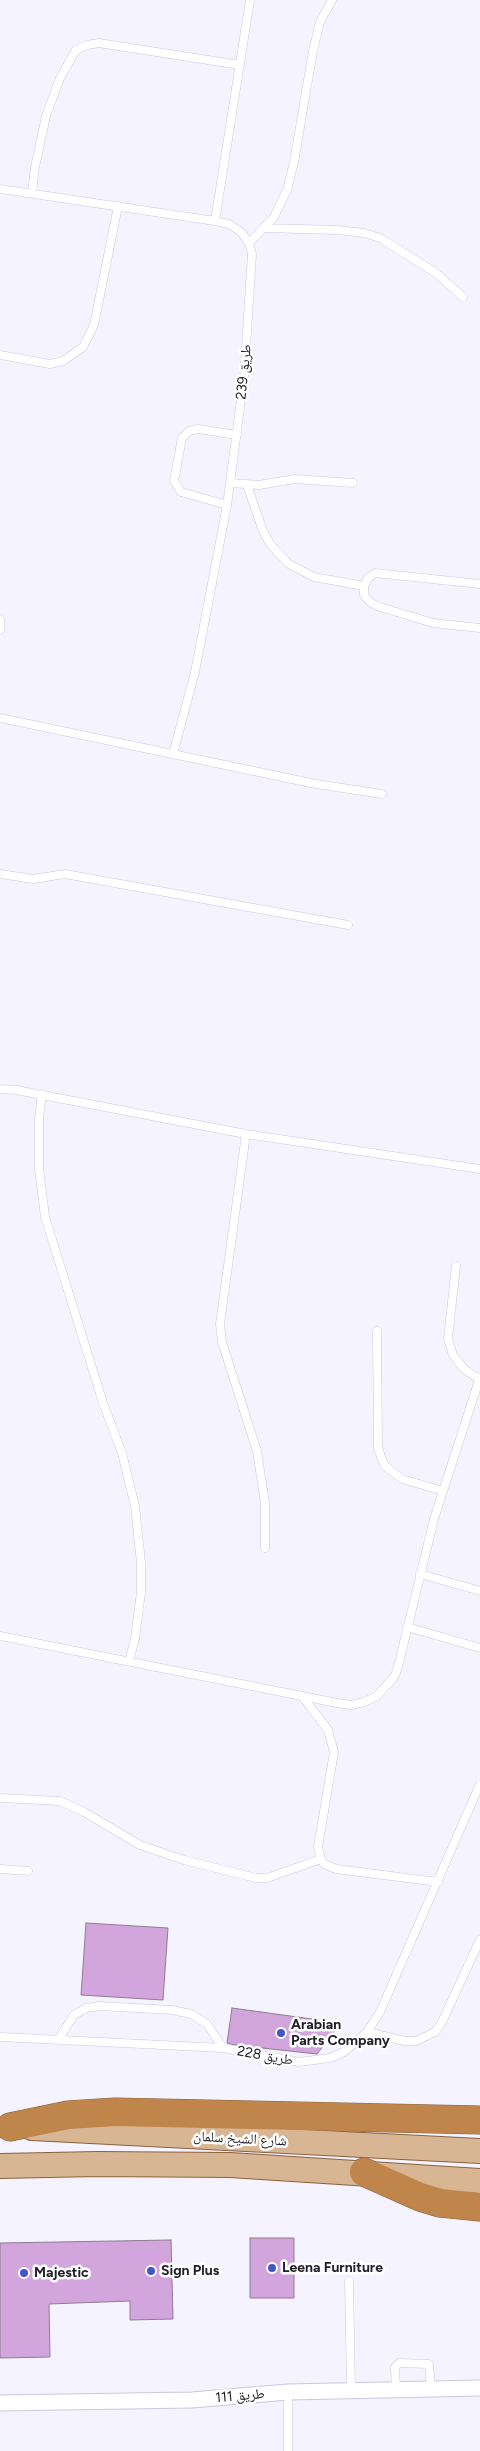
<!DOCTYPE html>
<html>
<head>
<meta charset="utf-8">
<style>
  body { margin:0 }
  canvas { display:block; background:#f5f3ff }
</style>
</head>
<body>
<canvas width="480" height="2451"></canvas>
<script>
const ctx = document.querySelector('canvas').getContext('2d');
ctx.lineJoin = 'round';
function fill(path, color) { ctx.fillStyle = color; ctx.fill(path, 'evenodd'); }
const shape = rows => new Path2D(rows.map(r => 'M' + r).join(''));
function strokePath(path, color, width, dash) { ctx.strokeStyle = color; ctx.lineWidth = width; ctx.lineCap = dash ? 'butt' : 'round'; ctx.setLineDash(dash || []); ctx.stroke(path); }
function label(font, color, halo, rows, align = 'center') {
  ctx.font = font + ' Figtree,"Noto Naskh Arabic",sans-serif'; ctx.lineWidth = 5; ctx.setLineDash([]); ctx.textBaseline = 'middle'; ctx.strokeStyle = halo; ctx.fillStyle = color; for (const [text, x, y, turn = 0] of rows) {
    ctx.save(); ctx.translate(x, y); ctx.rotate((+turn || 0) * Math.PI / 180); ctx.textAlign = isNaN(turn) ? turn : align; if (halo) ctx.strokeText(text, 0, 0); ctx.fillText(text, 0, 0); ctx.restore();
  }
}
const building = shape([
  [86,1923,168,1928,163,2000,81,1995,86,1923],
  [232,2008,341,2023,317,2054,235,2045,227,2043,232,2008],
  [250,2238,294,2238,294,2298,250,2298,250,2238],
  [171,2240,173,2319,130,2320,130,2301,49,2304,50,2357,0,2358,0,2243,171,2240]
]);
fill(building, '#d2a5dc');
strokePath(building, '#8e7c92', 1);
const lane = shape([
  [0,189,215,221,229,224,241,232,249,243,252,254,244,378,227,505,195,672,173,754],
  [32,193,35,167,46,116,60,78,76,50,87,45,99,43,240,65],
  [215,221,250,0],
  [263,228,338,230,364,233,380,238,436,273,463,297],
  [249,243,274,217,287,190,294,162,313,51,320,22,332,0],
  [0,355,50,364,63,361,83,347,94,325,118,206],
  [231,483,259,485,295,479,353,483],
  [247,485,263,531,270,544,289,564,314,577,364,586],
  [227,505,181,492,174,481,182,438,189,431,198,429,237,435],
  [480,584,375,573,368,578,364,586,364,595,370,602,377,606,433,623,480,628],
  [0,619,0,630],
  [0,718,316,784,382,794],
  [0,874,33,879,65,874,348,925],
  [0,1089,16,1090,246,1134,480,1169],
  [42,1094,39,1119,39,1168,45,1217,103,1403,122,1453,135,1506,141,1563,141,1592,135,1639,129,1661],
  [246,1134,220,1324,222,1342,257,1451,265,1503,265,1548],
  [456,1266,448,1338,453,1355,464,1369,479,1379],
  [377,1331,378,1448,384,1465,402,1479,443,1491],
  [420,1574,480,1591],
  [407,1627,480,1648],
  [0,1636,337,1703,351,1705,364,1702,377,1696,395,1676,399,1663,434,1519,480,1377],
  [302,1696,328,1730,334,1752,318,1847,321,1859,324,1864,336,1869,438,1882],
  [0,1798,60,1801,84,1812,140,1845,184,1860,256,1878,267,1878,321,1859],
  [0,1869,28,1871],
  [367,2032,405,2041,416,2041,435,2032,441,2024,480,1940],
  [0,2037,223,2048,299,2062,330,2058,344,2052,367,2032,380,2012,480,1784],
  [58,2040,74,2015,86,2008,100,2006,172,2010,191,2014,207,2024,223,2048],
  [349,2281,351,2390],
  [396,2389,395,2367,399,2363,429,2364,431,2389],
  [288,2392,288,2451]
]);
const street = shape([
  [0,2403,192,2400,288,2392,480,2388]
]);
const primary = shape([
  [32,2128,480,2151],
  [0,2166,97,2164,230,2165,480,2181]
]);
const highway = shape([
  [10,2127,68,2115,115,2112,480,2120],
  [364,2172,420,2197,440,2203,480,2207]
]);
strokePath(lane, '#ccc6e3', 9);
strokePath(street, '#ccc6e3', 17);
strokePath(primary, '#89623f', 26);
strokePath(highway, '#89623f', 29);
strokePath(lane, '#fff', 8);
strokePath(street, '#fff', 15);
strokePath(primary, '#d9b693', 24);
strokePath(highway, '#c0854b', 28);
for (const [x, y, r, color] of [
  [281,2033,5,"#4256c9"],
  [272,2268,5,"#4256c9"],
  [151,2271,5,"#4256c9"],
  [24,2273,5,"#4256c9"]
]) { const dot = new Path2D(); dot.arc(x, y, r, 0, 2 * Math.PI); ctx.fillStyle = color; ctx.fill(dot); strokePath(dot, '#fff', 2); }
label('14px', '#22202a', '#fff', [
  ["طريق 239",244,372,-84],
  ["طريق 228",265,2056,10],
  ["شارع الشيخ سلمان",240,2139,3],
  ["طريق 111",240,2396,-5]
]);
label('bold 14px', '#22202a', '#fff', [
  ["Arabian",291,2025],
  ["Parts Company",291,2041],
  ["Leena Furniture",282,2268],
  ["Sign Plus",161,2271],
  ["Majestic",34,2273]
], 'left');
</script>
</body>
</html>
